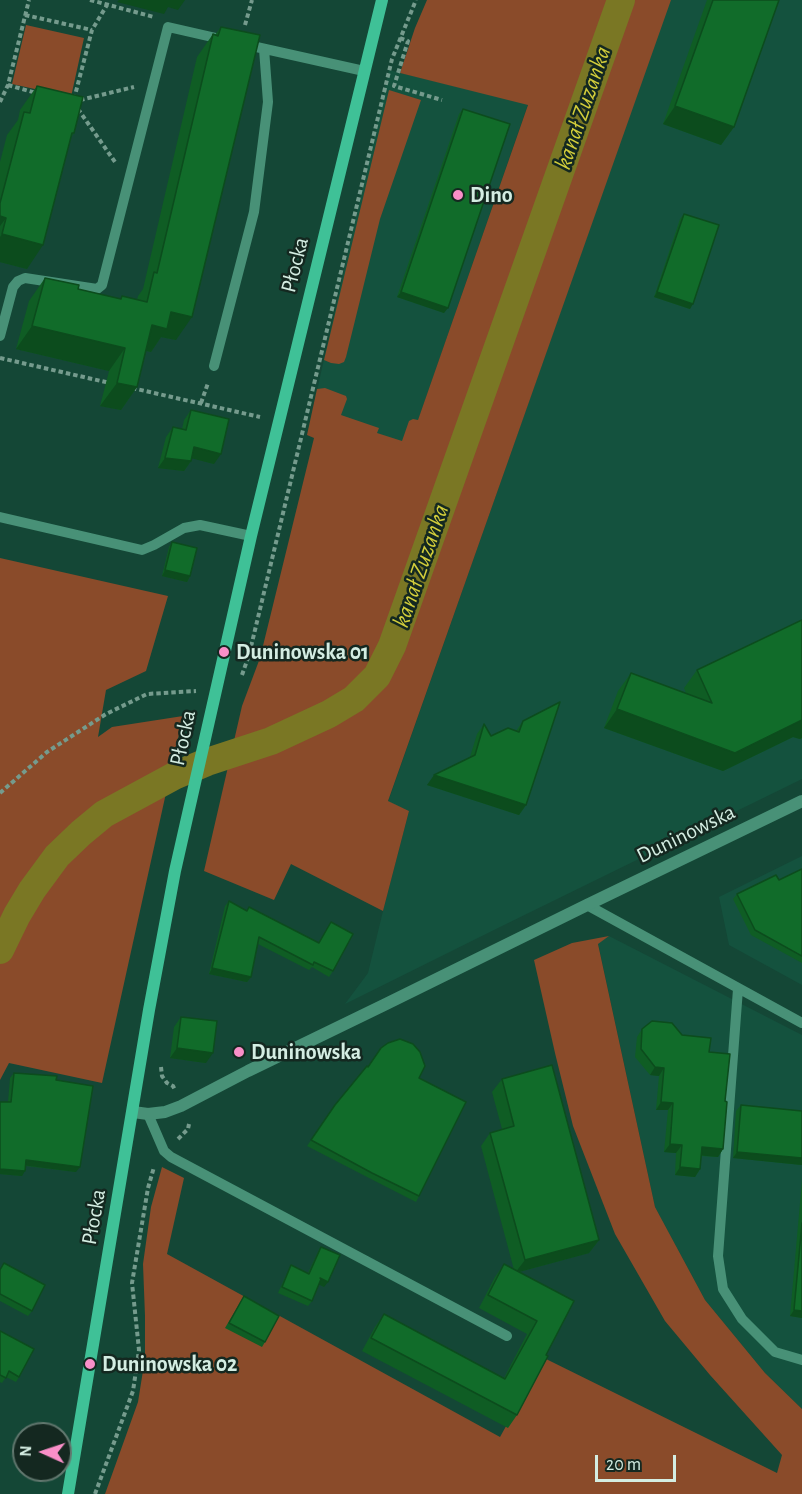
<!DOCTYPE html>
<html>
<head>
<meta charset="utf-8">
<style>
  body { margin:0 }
  #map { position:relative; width:802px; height:1494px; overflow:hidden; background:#144736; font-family:"Alegreya Sans",sans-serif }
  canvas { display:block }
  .north { position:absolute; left:12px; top:1422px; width:60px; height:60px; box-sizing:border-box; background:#142820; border:2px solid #61776e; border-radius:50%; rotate:273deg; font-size:16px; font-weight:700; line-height:24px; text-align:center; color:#d4ede2 }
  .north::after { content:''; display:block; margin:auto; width:21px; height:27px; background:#f98fc8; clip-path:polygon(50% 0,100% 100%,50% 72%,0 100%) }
  .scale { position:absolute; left:595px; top:1455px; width:81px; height:27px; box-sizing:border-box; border:3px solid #d4ede2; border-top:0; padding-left:8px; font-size:18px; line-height:21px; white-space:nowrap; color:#d4ede2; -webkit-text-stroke:4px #142820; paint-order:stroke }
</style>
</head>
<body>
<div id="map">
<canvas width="802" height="1494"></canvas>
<div class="north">N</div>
<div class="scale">20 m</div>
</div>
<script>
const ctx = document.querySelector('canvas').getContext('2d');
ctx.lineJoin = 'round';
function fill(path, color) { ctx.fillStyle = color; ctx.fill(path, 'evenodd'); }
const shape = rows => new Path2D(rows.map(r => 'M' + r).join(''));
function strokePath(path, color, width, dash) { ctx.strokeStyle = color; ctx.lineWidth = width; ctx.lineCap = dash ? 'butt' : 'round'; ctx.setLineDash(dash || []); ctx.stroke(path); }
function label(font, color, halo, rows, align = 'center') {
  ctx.font = font + ' "Alegreya Sans",sans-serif'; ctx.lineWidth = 5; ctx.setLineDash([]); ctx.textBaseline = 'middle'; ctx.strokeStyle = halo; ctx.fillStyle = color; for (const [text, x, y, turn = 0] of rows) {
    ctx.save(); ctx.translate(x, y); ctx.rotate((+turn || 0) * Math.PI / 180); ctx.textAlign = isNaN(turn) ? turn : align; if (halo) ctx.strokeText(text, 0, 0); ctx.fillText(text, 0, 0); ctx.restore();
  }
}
fill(shape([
  [670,0,802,0,802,779,500,927,345,1004,368,973,383,911,409,811,388,802],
  [389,70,528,104,405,458,307,435],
  [802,856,802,985,729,945,719,897],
  [609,936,802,1035,802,1409,765,1373,705,1300,655,1207,598,943]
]), '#14523e');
fill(shape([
  [427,0,671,0,388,801,409,811,383,911,291,864,274,900,204,871,242,706,260,658,314,438,307,435,317,389,325,388,346,396,347,399,341,415,379,428,377,433,402,441,409,421,413,419,418,420,528,105,400,73,415,28],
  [26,25,84,38,71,97,12,84],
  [389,90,421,100,380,219,346,357,344,362,339,364,331,363,324,360],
  [0,558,168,596,146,671,106,690,98,737,112,727,183,716,102,1083,9,1063,0,1080],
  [609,936,598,944,655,1207,705,1300,765,1373,802,1409,802,1494,105,1494,138,1402,145,1358,145,1316,143,1264,151,1207,162,1167,184,1178,167,1254,500,1437,544,1358,777,1473,782,1455,710,1375,665,1321,615,1234,573,1126,555,1053,534,960,572,943]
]), '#8a4b2a');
strokePath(shape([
  [0,950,17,915,32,890,57,856,81,833,104,814,176,775,207,762,271,741,329,714,354,699,377,676,392,646,621,0]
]), '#7a7724', 28);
strokePath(shape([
  [90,0,154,17],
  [25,15,92,30],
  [245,25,252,0],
  [400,38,408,41,394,86,442,100],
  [8,85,36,93],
  [74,99,92,30,107,5],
  [80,100,134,87],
  [0,102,8,85,29,0],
  [78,109,115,162],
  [0,358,110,383],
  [132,388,260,417],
  [201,403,208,383],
  [242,675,249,655,392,59,416,0],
  [0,793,47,752,106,714,147,694,196,691],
  [161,1067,162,1076,167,1083,173,1086,175,1090],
  [178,1139,188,1129,189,1124],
  [95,1494,133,1391,139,1350,132,1283,148,1188,154,1167]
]), '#759b8d', 4, [4.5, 3]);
strokePath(shape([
  [243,44,364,71],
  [0,336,13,287,18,281,25,278,97,289,102,285,168,27,225,40],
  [214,366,254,212,268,102,264,49],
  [0,517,142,550,154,545,184,528,200,525,251,536],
  [587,905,802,1023],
  [738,989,718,1256,723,1289,742,1319,775,1352,802,1360],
  [148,1114,164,1151,171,1157,507,1336]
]), '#489177', 10);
strokePath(shape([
  [133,1112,148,1114,165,1112,181,1106,248,1071,384,1005,587,905,802,801]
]), '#489177', 12);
strokePath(shape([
  [68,1494,149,1010,175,871,251,536,382,0]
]), '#3fc197', 12);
fill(shape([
  [707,0,779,0,734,127,721,145,663,124],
  [221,27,176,340,161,337,151,352,146,351,137,387,121,410,100,406,109,371,16,349,29,301,45,278,78,289,120,299,122,296,137,300,138,296,143,289,197,57,213,34,215,35],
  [37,86,74,133,70,139,27,269,0,262,0,162,7,135,18,120,20,110],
  [463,109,444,313,397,297,459,114],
  [684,214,690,309,654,297,680,219],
  [191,410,214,464,192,458,191,461,184,471,158,468,166,437,173,427,182,429,184,420],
  [172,542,190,576,187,582,162,576,169,547],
  [802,620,802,738,800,739,793,737,723,771,604,728,618,691,631,673,686,693,684,688,697,670],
  [523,721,526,805,519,815,427,785,470,757,477,734,484,724,491,736,516,731],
  [802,869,802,963,751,935,733,899,737,894,779,880],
  [229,901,247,911,318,943,331,922,333,971,329,977,312,967,309,970,258,944,251,977,247,982,209,974,225,906],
  [181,1017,206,1063,170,1058,174,1027],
  [642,1029,682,1035,709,1052,725,1101,723,1149,718,1157,701,1156,700,1169,695,1177,675,1175,676,1153,664,1152,668,1110,656,1110,659,1076,650,1075,635,1057,637,1037],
  [14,1073,56,1080,76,1172,26,1166,22,1176,0,1174,0,1102,8,1102,10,1078],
  [419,1078,419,1196,416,1202,369,1178,307,1146,335,1105],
  [502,1079,599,1240,589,1253,519,1272,574,1301,546,1355,517,1415,508,1428,362,1351,375,1327,384,1314,504,1378,527,1334,479,1308,495,1277,504,1264,514,1270,481,1146,490,1133,502,1129,492,1092],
  [741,1105,802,1111,802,1165,733,1158,736,1111],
  [802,1180,802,1318,790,1316],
  [321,1247,324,1287,319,1284,312,1301,308,1306,278,1293,288,1271,291,1265,308,1273,318,1252],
  [4,1263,32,1311,28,1316,0,1301,0,1269],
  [244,1296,265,1342,262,1347,225,1328],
  [0,1332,19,1377,16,1382,6,1377,2,1383,0,1382]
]), '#0f5d24');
fill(shape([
  [119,0,185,0,178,10,168,7,164,14,117,2],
  [675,106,734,127,721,145,663,124],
  [0,216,6,218,0,226],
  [2,234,43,245,27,269,0,262,0,237],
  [401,292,448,308,444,313,397,297],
  [657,292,693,304,690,309,654,297],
  [171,312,192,317,176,340,161,337,151,352,136,348,152,325],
  [32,326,125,348,109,371,16,349],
  [117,383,137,387,121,410,100,406],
  [194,447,221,454,214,464,187,457],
  [165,458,191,461,184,471,158,468],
  [165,570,190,576,187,582,162,576],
  [617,709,802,720,802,738,800,739,793,737,723,771,604,728],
  [434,775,526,805,519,815,427,785],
  [212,968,251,977,247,982,209,974],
  [177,1048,213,1053,206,1063,170,1058],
  [655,1067,664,1068,659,1076,650,1075],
  [661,1102,673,1103,668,1110,656,1110],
  [670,1144,682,1145,676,1153,664,1152],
  [702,1147,723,1149,718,1157,697,1155],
  [737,1152,802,1158,802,1165,733,1158],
  [26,1160,80,1167,76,1172,22,1165],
  [680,1167,700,1169,695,1177,675,1175],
  [0,1169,25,1171,22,1176,0,1174],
  [599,1240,589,1253,515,1273,525,1260],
  [320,1278,328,1282,324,1287,316,1283],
  [794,1310,802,1311,802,1318,790,1316]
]), '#0c4c1d');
const building = shape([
  [713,0,779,0,734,127,675,106,713,0],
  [221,27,260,35,192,317,171,312,167,329,152,325,137,387,117,383,125,348,32,326,45,278,79,285,78,289,121,299,122,296,147,302,154,272,157,273,213,34,218,36,221,27],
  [37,86,83,97,74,133,72,133,43,245,2,234,6,218,0,216,0,203,24,112,30,113,37,86],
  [463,109,510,124,448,308,401,292,463,109],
  [684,214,719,225,693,304,657,292,684,214],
  [191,410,229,419,221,454,194,447,191,461,165,458,173,427,186,430,191,410],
  [172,542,197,548,190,576,165,570,172,542],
  [802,620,802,720,735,753,617,709,631,673,712,703,697,670,802,620],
  [560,702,526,805,434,775,475,755,484,724,491,736,508,728,519,732,523,721,560,702],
  [802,869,802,956,755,930,737,894,776,875,779,880,802,869],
  [229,901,247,911,249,907,319,943,331,922,353,934,333,971,314,962,313,965,259,937,251,977,212,968,229,901],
  [181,1017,217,1021,213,1053,177,1048,181,1017],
  [652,1021,672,1023,682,1035,711,1038,709,1052,730,1054,725,1101,727,1102,723,1149,702,1147,700,1169,680,1167,682,1145,670,1144,673,1103,661,1102,664,1068,655,1067,641,1049,642,1029,652,1021],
  [400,1039,413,1044,420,1052,425,1066,419,1078,466,1102,419,1196,372,1173,311,1140,335,1105,367,1066,368,1067,381,1048,388,1043,400,1039],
  [552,1065,599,1240,525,1260,490,1133,514,1126,502,1079,552,1065],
  [14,1073,57,1076,56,1080,93,1086,80,1167,26,1160,25,1171,0,1169,0,1102,11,1102,14,1073],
  [741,1105,802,1111,802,1158,737,1152,741,1105],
  [802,1223,802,1311,794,1310,802,1223],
  [321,1247,340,1255,328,1282,320,1278,321,1279,312,1301,282,1287,291,1265,309,1274,321,1247],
  [4,1263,45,1285,32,1311,0,1294,0,1270,4,1263],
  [504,1264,574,1301,546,1355,548,1356,517,1415,371,1338,384,1314,505,1379,537,1321,488,1295,504,1264],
  [244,1296,279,1316,265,1342,229,1323,244,1296],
  [0,1331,34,1349,19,1377,9,1371,6,1378,0,1375,0,1331]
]);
fill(building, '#116c2a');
strokePath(building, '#0c4c1d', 1.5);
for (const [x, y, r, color] of [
  [458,195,6,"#f98fc8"],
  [224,652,6,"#f98fc8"],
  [239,1052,6,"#f98fc8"],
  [90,1364,6,"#f98fc8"]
]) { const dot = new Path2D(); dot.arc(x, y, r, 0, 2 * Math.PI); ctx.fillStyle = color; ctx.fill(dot); strokePath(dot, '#142820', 2); }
label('bold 22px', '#d4ede2', '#142820', [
  ["Dino",470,195],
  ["Duninowska 01",236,652],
  ["Duninowska",251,1052],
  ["Duninowska 02",102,1364]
], 'left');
label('22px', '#d4ede2', '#142820', [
  ["Płocka",295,265,-76],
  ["Płocka",183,738,-78],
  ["Duninowska",686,834,-26],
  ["Płocka",94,1217,-80]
]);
label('italic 24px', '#d2cd3b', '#142820', [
  ["kanał Zuzanka",583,108,-71],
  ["kanał Zuzanka",421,566,-71]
]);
</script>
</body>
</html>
